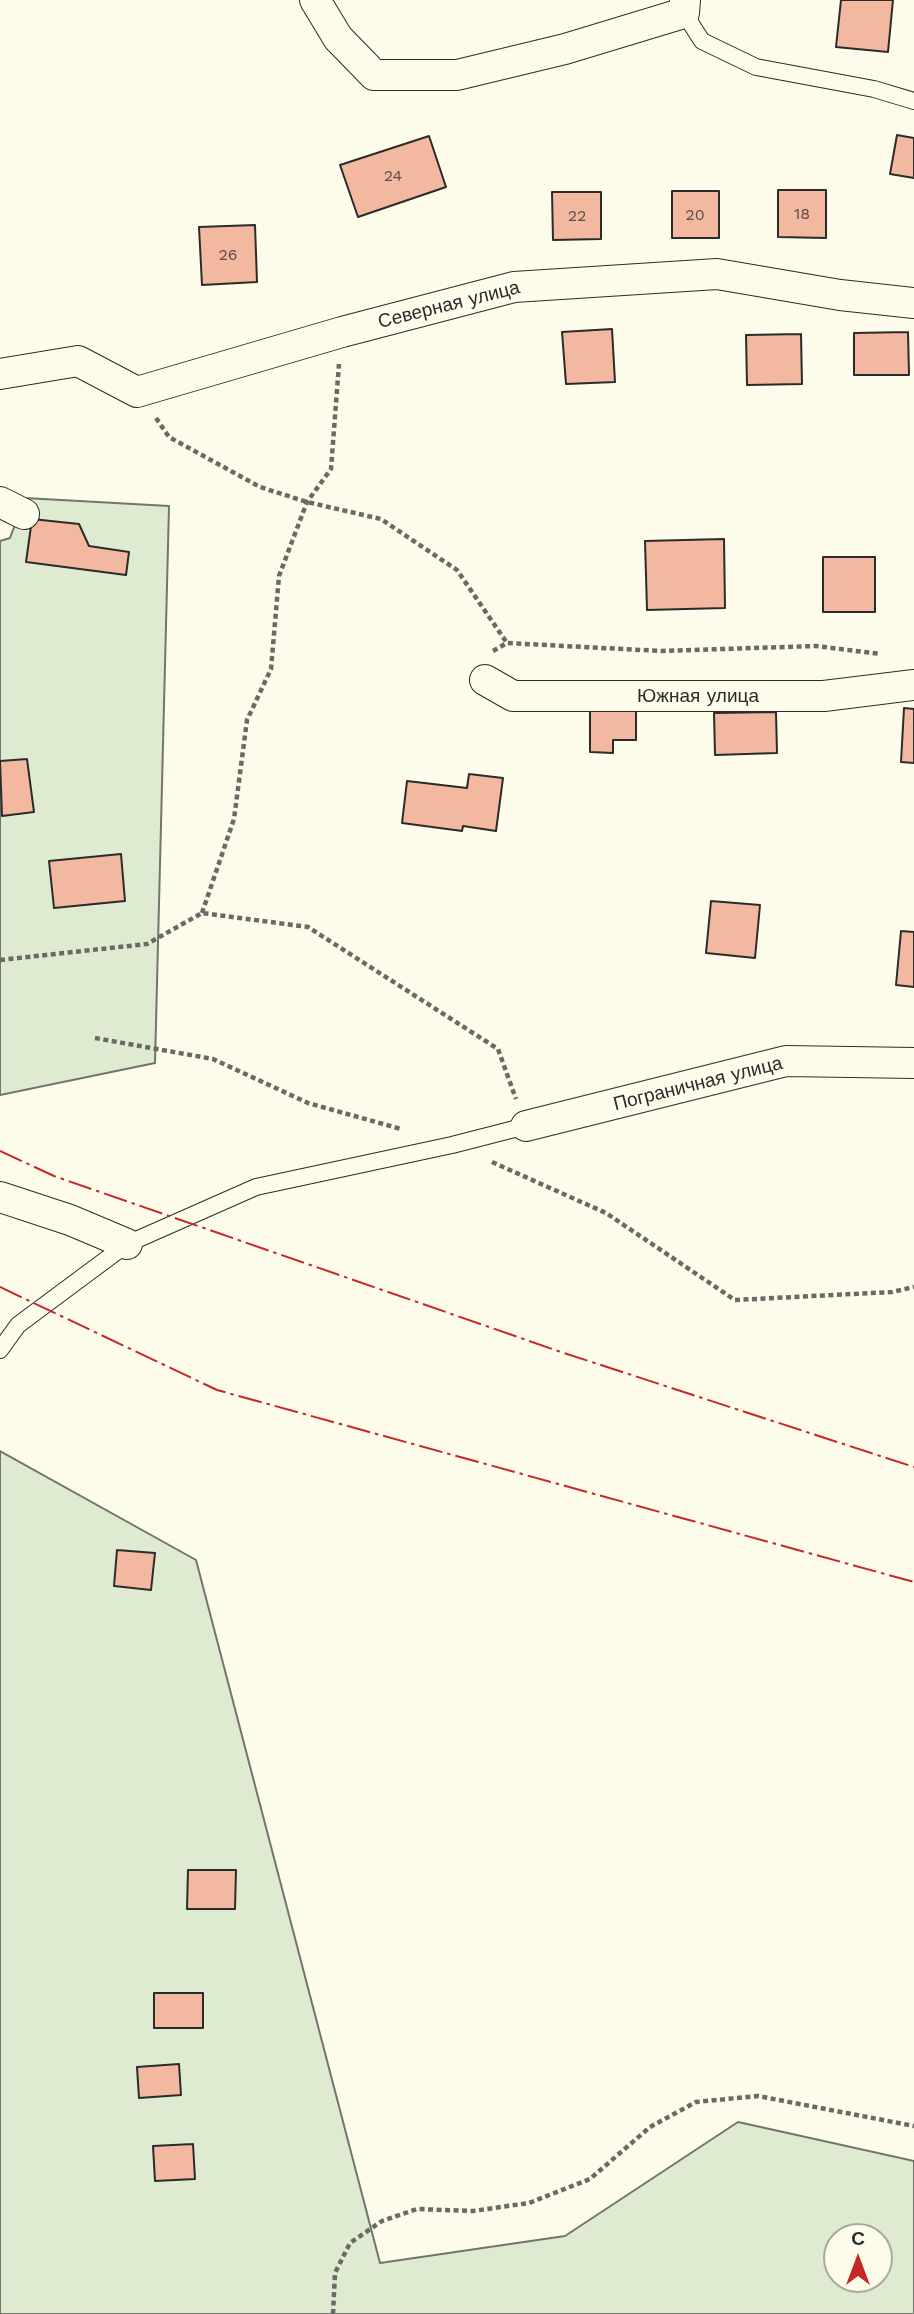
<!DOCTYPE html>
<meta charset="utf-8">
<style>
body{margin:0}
#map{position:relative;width:914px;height:2314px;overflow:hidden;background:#fdfbea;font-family:"Work Sans",sans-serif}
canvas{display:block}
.north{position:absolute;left:823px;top:2223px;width:70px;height:70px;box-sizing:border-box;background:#fdfbea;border:2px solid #a9a89e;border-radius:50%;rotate:0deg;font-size:19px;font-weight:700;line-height:28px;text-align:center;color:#2b2b2b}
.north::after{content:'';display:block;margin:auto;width:24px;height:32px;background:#c62828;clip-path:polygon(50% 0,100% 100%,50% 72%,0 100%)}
</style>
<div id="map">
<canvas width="914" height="2314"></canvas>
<div class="north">С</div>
</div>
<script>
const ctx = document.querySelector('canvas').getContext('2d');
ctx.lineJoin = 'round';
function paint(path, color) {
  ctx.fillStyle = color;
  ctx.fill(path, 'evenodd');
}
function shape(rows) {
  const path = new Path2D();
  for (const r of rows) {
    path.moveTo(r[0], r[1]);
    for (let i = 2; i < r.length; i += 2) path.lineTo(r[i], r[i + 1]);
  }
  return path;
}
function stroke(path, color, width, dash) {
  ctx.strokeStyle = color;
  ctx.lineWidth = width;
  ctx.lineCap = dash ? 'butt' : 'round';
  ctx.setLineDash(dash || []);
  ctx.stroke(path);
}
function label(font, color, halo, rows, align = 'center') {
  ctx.font = font + ' "Work Sans",sans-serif';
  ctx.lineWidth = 5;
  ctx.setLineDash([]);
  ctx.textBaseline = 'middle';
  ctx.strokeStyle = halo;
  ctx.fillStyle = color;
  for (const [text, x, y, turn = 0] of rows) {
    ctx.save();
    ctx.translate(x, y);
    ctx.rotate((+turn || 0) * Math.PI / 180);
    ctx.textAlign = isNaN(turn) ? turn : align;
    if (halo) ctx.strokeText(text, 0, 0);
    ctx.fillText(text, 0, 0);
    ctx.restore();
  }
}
const green = shape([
 [25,498,169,506,155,1063,0,1095,0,541,10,538,25,498],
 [0,1451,196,1560,380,2263,565,2236,738,2122,914,2161,914,2314,0,2314,0,1451],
 [837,2237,879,2237,879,2279,837,2279,837,2237]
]);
paint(green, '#deebd1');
stroke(green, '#74746e', 2);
const building = shape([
 [841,0,893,0,888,52,836,47,841,0],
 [897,135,914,138,914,178,890,174,897,135],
 [429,136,446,187,358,217,340,165,429,136],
 [778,190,826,190,826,238,778,237,778,190],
 [672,191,719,191,719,238,672,238,672,191],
 [552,192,601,192,601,239,553,240,552,192],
 [255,225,257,282,202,285,199,227,255,225],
 [612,329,615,382,566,384,562,332,612,329],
 [908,332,909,375,854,375,854,333,908,332],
 [801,334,802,384,747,385,746,335,801,334],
 [32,519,79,524,89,546,129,552,126,575,26,562,32,519],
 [724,539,725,608,647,610,645,541,724,539],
 [823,557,875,557,875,612,823,612,823,557],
 [590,708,636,709,636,740,613,740,613,753,590,752,590,708],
 [904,708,914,709,914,763,901,762,904,708],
 [776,712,777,753,715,755,714,713,776,712],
 [27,759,34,812,2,816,0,761,27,759],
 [469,774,503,778,496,831,463,826,462,831,402,823,407,781,467,788,469,774],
 [121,854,125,901,54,908,49,861,121,854],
 [711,901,760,905,755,958,706,953,711,901],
 [901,931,914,932,914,987,896,985,901,931],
 [117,1550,155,1553,151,1590,114,1586,117,1550],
 [188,1870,236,1870,235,1909,187,1909,188,1870],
 [154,1993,203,1993,203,2028,154,2028,154,1993],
 [179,2064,181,2095,139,2098,137,2067,179,2064],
 [193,2144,195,2179,155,2181,153,2146,193,2144]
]);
paint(building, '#f2b8a0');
stroke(building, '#2b2b2b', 2);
const service = shape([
 [684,13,702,41,756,67,874,89,914,101],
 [0,1350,18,1325,127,1244,256,1187,452,1145,526,1126]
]);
const minor = shape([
 [315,0,338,38,374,75,457,75,565,49,684,13,685,0],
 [0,374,78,361,137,392,342,332,514,287,717,274,840,295,914,303],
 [0,502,24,514],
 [485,680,513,696,824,696,914,685],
 [526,1126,786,1061,914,1063],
 [0,1197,70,1220,127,1244]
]);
stroke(service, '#2b2b2b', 18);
stroke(minor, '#2b2b2b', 32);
stroke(shape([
 [156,418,169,437,260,487,307,502,381,519,457,570,507,643],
 [493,651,507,643,661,651,816,646,881,654],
 [202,913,234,819,247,720,271,669,279,576,307,502,331,469,339,364],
 [0,960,147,944,202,913,308,927,498,1049,516,1099],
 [95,1038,213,1059,308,1103,401,1129],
 [492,1162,606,1213,735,1300,892,1292,914,1287],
 [333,2314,335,2273,350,2243,382,2221,417,2209,473,2211,529,2203,590,2179,650,2127,696,2102,758,2096,914,2126]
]), '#6a6964', 4.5, [5, 3.5]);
stroke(service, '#fdfbea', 16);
stroke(minor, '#fdfbea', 30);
stroke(shape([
 [0,1151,54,1176,561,1352,914,1467],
 [0,1287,217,1390,914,1582]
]), '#c62828', 2, [24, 5, 3.5, 5]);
label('16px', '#5d4e48', null, [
 ["24",393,176],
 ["18",802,214],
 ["20",695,215],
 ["22",577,216],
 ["26",228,255]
]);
label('19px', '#2b2b2b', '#fdfbea', [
 ["Северная улица",449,305,-14],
 ["Южная улица",698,696],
 ["Пограничная улица",698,1084,-14]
]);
</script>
